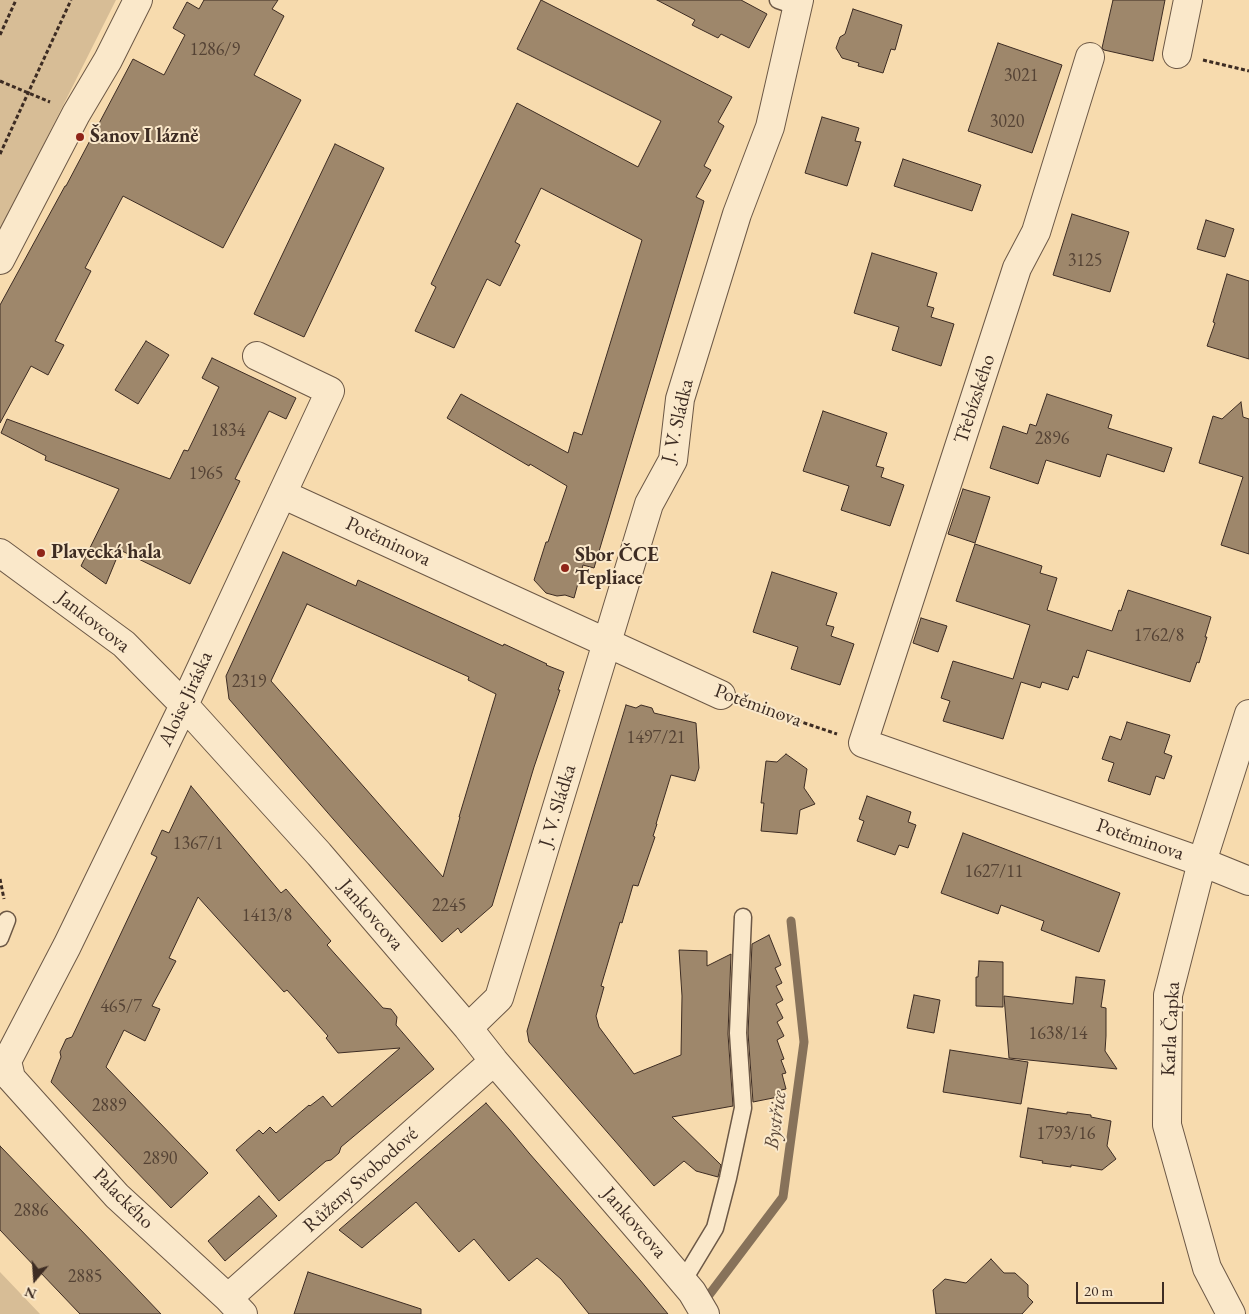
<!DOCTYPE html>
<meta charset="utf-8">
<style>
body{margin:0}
#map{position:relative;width:1249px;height:1314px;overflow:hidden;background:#f7dbae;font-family:"EB Garamond",serif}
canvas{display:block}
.north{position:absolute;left:10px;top:1254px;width:50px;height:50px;-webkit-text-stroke:4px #fae8ca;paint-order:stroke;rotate:198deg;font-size:14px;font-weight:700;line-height:20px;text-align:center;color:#3d2c23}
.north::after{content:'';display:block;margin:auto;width:18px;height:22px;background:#3d2c23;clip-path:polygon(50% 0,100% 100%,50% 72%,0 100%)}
.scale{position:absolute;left:1076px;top:1282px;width:88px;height:22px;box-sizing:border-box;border:2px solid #3d2c23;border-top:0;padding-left:6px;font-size:15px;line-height:18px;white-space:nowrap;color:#3d2c23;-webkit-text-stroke:4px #fae8ca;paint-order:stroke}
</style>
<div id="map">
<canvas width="1249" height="1314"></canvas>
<div class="north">N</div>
<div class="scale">20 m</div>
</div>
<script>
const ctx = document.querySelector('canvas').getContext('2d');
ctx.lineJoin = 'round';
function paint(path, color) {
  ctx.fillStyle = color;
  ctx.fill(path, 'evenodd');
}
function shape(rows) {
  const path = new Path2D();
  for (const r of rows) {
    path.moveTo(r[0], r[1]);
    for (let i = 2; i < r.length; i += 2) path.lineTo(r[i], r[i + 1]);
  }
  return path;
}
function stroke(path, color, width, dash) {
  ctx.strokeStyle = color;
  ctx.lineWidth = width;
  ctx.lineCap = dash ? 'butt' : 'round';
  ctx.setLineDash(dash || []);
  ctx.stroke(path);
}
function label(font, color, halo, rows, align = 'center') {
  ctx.font = font + ' "EB Garamond",serif';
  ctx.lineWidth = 4;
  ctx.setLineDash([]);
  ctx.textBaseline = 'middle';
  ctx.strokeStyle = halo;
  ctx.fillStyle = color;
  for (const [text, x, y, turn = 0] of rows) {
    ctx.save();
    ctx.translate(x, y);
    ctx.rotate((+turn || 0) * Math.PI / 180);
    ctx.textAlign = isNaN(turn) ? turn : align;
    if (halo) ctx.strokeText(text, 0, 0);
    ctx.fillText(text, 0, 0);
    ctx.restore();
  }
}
paint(shape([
 [0,0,116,0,0,231],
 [0,1272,40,1314,0,1314]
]), '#d7bd96');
stroke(shape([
 [706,1299,783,1197,804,1042,791,921]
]), '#87725a', 9);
const building = shape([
 [204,0,278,0,272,9,284,16,254,75,301,100,223,248,123,196,85,268,91,271,55,341,64,345,48,375,31,366,0,423,0,305,65,186,66,186,133,59,164,75,185,35,173,28,187,2,199,9,204,0],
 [541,0,732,97,718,122,724,126,704,166,711,170,696,197,704,201,594,568,583,565,574,598,565,595,557,596,546,593,534,580,546,542,548,542,567,486,530,464,529,466,447,418,461,394,568,453,574,432,582,435,642,240,541,188,515,242,520,245,500,286,487,279,454,348,415,331,436,287,431,284,517,103,638,167,661,121,517,49,541,0],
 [657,0,741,0,767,14,749,48,721,34,718,38,692,25,695,20,657,0],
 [1113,0,1165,0,1153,61,1104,50,1102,48,1113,0],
 [853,9,902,25,895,50,891,49,883,73,858,66,859,63,842,58,836,48,840,37,845,34,853,9],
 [998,43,1062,65,1032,153,968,131,998,43],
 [822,117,859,128,855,141,861,142,847,186,805,173,822,117],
 [335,144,384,168,304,337,254,314,335,144],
 [903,159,981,185,972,211,894,186,903,159],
 [1072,214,1129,232,1110,292,1053,275,1072,214],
 [1206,220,1234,229,1225,257,1197,249,1206,220],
 [872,253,937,273,927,306,934,308,931,317,954,324,941,366,892,350,899,327,854,313,872,253],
 [1227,274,1249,281,1249,359,1207,346,1215,323,1213,322,1227,274],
 [146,341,169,355,138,404,115,390,146,341],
 [212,358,296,398,286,419,269,411,235,479,240,481,190,584,120,550,106,584,81,566,119,489,45,460,46,456,1,433,7,419,170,479,184,450,188,451,219,387,202,378,212,358],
 [1047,394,1112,415,1108,428,1172,448,1164,472,1107,454,1100,477,1046,460,1038,484,990,468,1003,426,1027,434,1030,424,1036,426,1047,394],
 [1241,402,1243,417,1249,419,1249,554,1221,545,1243,477,1199,463,1213,416,1222,419,1241,402],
 [823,411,887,433,876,466,884,468,881,477,904,485,890,526,841,510,849,486,803,471,823,411],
 [963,489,990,497,975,543,948,534,963,489],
 [975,544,1042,566,1040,573,1057,578,1047,610,1112,631,1119,610,1121,611,1128,590,1211,617,1205,637,1207,637,1199,663,1197,662,1190,682,1087,650,1078,678,1073,676,1068,690,1042,682,1040,688,1021,682,1003,739,943,721,950,701,941,698,953,661,1013,679,1030,625,956,601,975,544],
 [283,552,356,586,358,580,503,646,504,644,547,664,546,665,564,672,558,690,560,690,534,767,492,906,461,933,458,928,442,942,334,820,229,699,226,676,283,552],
 [307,604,469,677,468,680,496,694,459,817,460,817,443,877,271,681,307,604],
 [772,572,837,593,826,625,834,627,831,636,854,644,840,685,791,669,798,647,753,632,772,572],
 [921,618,947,626,938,652,913,643,921,618],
 [626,705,636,708,641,705,652,708,654,713,696,723,699,768,695,781,671,775,656,824,657,824,653,836,655,837,638,886,633,885,622,923,620,922,601,986,604,987,596,1016,599,1027,634,1074,681,1055,682,996,679,950,707,951,707,966,731,954,728,1034,733,1106,672,1117,721,1165,718,1177,696,1171,684,1161,654,1186,529,1042,527,1031,626,705],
 [1127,722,1170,735,1164,753,1172,756,1164,779,1156,776,1150,795,1108,781,1114,763,1102,759,1110,736,1121,740,1127,722],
 [786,754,807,769,804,788,815,804,800,810,797,834,761,831,764,803,761,803,766,761,777,762,786,754],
 [191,786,281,893,286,889,331,941,327,945,383,1008,391,1009,397,1017,396,1025,434,1069,341,1147,339,1153,331,1160,326,1161,279,1201,236,1150,259,1130,263,1134,270,1127,276,1133,309,1105,310,1106,323,1096,332,1107,400,1048,338,1053,326,1038,328,1036,287,990,284,992,198,897,169,958,176,961,152,1006,160,1009,145,1041,124,1030,106,1067,208,1173,171,1208,51,1082,61,1057,60,1052,66,1039,72,1037,157,857,151,854,162,830,169,833,191,786],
 [867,796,911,812,908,822,916,825,908,848,899,845,895,855,857,841,864,821,859,819,867,796],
 [963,833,1120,893,1099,952,1041,930,1044,921,1001,905,998,914,941,893,963,833],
 [769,935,781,965,775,968,782,983,776,986,783,1000,776,1004,783,1018,777,1022,784,1036,777,1040,784,1059,781,1060,786,1073,782,1074,786,1089,781,1090,783,1096,753,1102,748,1033,752,944,769,935],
 [979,961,1003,962,1003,1007,976,1006,976,977,978,977,979,961],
 [1076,977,1105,980,1101,1007,1106,1008,1106,1036,1105,1051,1117,1069,1009,1058,1004,996,1073,1004,1076,977],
 [914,995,940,1000,934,1033,907,1028,914,995],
 [950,1050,1028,1062,1021,1104,943,1092,950,1050],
 [486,1103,509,1129,529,1153,640,1280,668,1314,589,1314,561,1279,537,1258,509,1281,474,1239,459,1252,416,1202,362,1248,339,1230,486,1103],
 [1028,1108,1067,1114,1067,1112,1091,1115,1091,1117,1111,1121,1107,1146,1116,1159,1102,1170,1071,1165,1071,1167,1042,1163,1043,1161,1020,1157,1028,1108],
 [0,1146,79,1228,161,1314,80,1314,0,1230,0,1146],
 [259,1196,277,1216,225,1261,208,1241,259,1196],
 [991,1259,1004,1273,1015,1273,1028,1285,1028,1297,1033,1302,1022,1314,936,1314,933,1290,945,1279,966,1283,991,1259],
 [308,1272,421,1309,421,1314,294,1314,308,1272]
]);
paint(building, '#9e876b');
stroke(building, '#3d2c23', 1);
const service = shape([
 [778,0,798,7],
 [0,938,7,920],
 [683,1281,715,1228,728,1178,743,1108,738,1033,743,917]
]);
const minor = shape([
 [1177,54,1188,0],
 [1090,57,1036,232,1017,268,863,743,1202,862,1249,881],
 [0,260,76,114,108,60,138,0],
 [282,494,721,695],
 [0,553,124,644,184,705,319,854,468,1028,494,1061,659,1253,692,1292,705,1314],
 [468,1028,499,998,649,504,673,460,680,399,737,214,770,127,799,0],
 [228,1298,494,1061],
 [243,1314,228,1298,117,1196,11,1078,7,1061,67,946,184,705,330,391,257,356],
 [1231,1314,1207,1268,1167,1125,1168,995,1202,862,1249,714]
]);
stroke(service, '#6c5846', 19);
stroke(minor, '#6c5846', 30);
stroke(shape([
 [0,35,16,0],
 [1203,60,1249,71],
 [0,81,50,102],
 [0,154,71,0],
 [748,704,837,734],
 [0,879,4,899]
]), '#3d2c23', 3, [4, 2.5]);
stroke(service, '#fae8ca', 16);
stroke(minor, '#fae8ca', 28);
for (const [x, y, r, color] of [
 [80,137,5,"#8f2418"],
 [41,553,5,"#8f2418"],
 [565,568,5,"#8f2418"]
]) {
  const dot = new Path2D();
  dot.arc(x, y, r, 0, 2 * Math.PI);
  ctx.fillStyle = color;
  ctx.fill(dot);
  stroke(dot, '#fae8ca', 2);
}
label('18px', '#554335', null, [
 ["1286/9",215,50],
 ["3021",1021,76],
 ["3020",1007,122],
 ["3125",1085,261],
 ["1834",228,431],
 ["2896",1052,439],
 ["1965",206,474],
 ["1762/8",1159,636],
 ["2319",249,682],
 ["1497/21",656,738],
 ["1367/1",198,844],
 ["1627/11",994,872],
 ["2245",449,906],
 ["1413/8",267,916],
 ["465/7",121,1007],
 ["1638/14",1058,1034],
 ["2889",109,1106],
 ["1793/16",1066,1134],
 ["2890",160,1159],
 ["2886",31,1211],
 ["2885",85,1277]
]);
label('bold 20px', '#3d2c23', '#fae8ca', [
 ["Šanov I lázně",90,137],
 ["Plavecká hala",51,553],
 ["Sbor ČCE",575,556],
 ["Tepliace",575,579]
], 'left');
label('20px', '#3d2c23', '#fae8ca', [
 ["Třebízského",975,399,-72],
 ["J. V. Sládka",678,421,-77],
 ["Potěminova",388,542,25],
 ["Jankovcova",93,622,38],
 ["Aloise Jiráska",186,699,-65],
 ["Potěminova",758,706,20],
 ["J. V. Sládka",558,806,-73],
 ["Potěminova",1140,840,19],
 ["Jankovcova",371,915,49],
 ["Karla Čapka",1171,1029,-87],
 ["Růženy Svobodové",361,1180,-42],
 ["Palackého",123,1199,45],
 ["Jankovcova",634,1223,49]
]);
label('italic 21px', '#5c493a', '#fae8ca', [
 ["Bystřice",776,1120,-82]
]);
</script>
